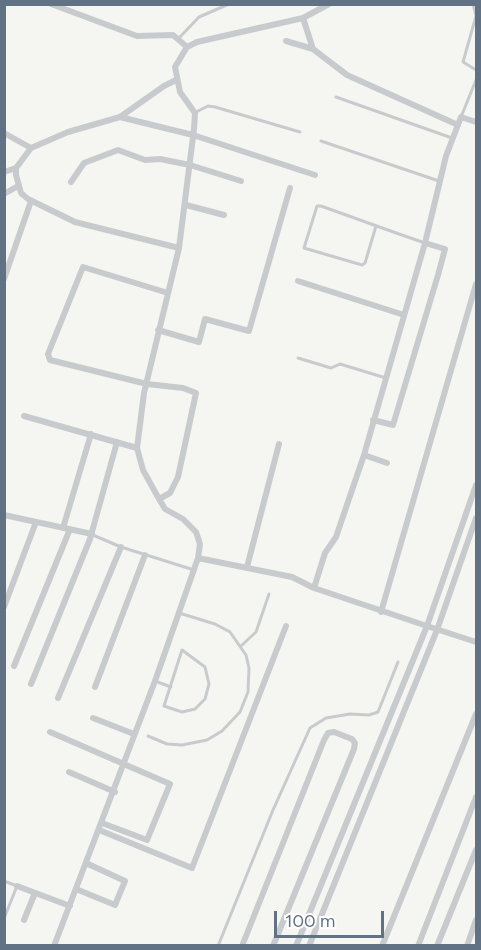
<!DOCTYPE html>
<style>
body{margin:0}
#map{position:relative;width:481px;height:950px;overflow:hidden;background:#f5f6f2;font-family:Figtree,sans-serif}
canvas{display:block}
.frame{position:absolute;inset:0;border:6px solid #627285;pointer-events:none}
.scale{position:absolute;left:274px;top:911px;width:110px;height:27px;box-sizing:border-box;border:3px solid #627285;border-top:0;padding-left:8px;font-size:18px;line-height:21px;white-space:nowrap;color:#627285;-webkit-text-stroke:4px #fff;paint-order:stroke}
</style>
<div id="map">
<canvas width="481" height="950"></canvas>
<div class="frame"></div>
<div class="scale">100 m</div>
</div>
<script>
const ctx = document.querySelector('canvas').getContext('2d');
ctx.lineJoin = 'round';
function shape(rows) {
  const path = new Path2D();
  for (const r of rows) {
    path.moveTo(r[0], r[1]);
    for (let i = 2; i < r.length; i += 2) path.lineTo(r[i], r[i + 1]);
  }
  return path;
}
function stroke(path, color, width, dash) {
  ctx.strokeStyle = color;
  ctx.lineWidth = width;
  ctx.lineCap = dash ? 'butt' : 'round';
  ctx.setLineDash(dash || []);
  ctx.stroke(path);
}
stroke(shape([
 [473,4,476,16,463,62,476,70],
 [179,38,199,17,229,4],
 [336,97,452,138],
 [196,112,208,106,215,107,300,132],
 [461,117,476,80],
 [321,141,439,181],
 [376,226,365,263,362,265,304,248,317,206,321,206,399,234,425,243],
 [298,358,331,368,340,364,386,378],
 [93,535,121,547,194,570],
 [241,646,256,632,269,594],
 [182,650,205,667,209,684,205,699,195,709,182,712,164,706,182,650],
 [155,681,171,687],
 [148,736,167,744,182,745,207,740,222,731,240,712,248,692,249,668,246,655,230,632,215,624,179,613],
 [4,881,17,886,5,916],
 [218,946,273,810,310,728,326,718,350,714,369,715,378,712,398,662]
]), '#c8cbce', 3);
stroke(shape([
 [51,4,137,36,173,35,187,47],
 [303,18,313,49,347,75,458,125],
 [286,41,313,49],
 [176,80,164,86,120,117,68,132,31,148,16,168,16,175,21,193,28,199,75,222,179,248],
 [120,117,193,135,315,175],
 [4,133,31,148],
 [4,172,16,168],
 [71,182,84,163,118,150,145,160,160,159,190,165,241,181],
 [4,194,18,186],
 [186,205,224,215],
 [4,279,31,201],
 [298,281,404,315],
 [158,330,199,342,205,319,249,331,290,188],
 [24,416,137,448],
 [373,420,393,425,438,275,445,249,425,243],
 [364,455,425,243,446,156,461,117,476,122],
 [387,463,364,455,336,537,325,553,314,588,427,626,476,485],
 [159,499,170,493,178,477,196,393,183,388,147,384,50,360,48,354,83,267,168,293],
 [4,515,92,534],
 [63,528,91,434],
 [198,558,292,577,314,588],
 [247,567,279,444],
 [4,607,36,522],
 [381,612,476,284],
 [14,666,70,529],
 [31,684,90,539,117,442],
 [95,687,145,555],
 [58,698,121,547],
 [93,718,134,734],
 [50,732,170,784,147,840,102,823],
 [69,772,115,792],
 [99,830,192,868,286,626],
 [17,886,70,906],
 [76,889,115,905,125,881,86,863],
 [24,920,35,893],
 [54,946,155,681,198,558,200,544,196,532,183,519,165,509,159,499,143,470,137,448,144,393,179,248,194,129,195,113,180,92,175,67,187,47,197,42,303,18,329,4],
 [242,946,324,740,328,733,334,732,352,739,355,743,354,749,273,946],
 [296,946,427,626,476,642],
 [309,946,437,630,476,518],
 [382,946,476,714],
 [418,946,476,797],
 [437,946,476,850],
 [467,946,476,920]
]), '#c8cbce', 6);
</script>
